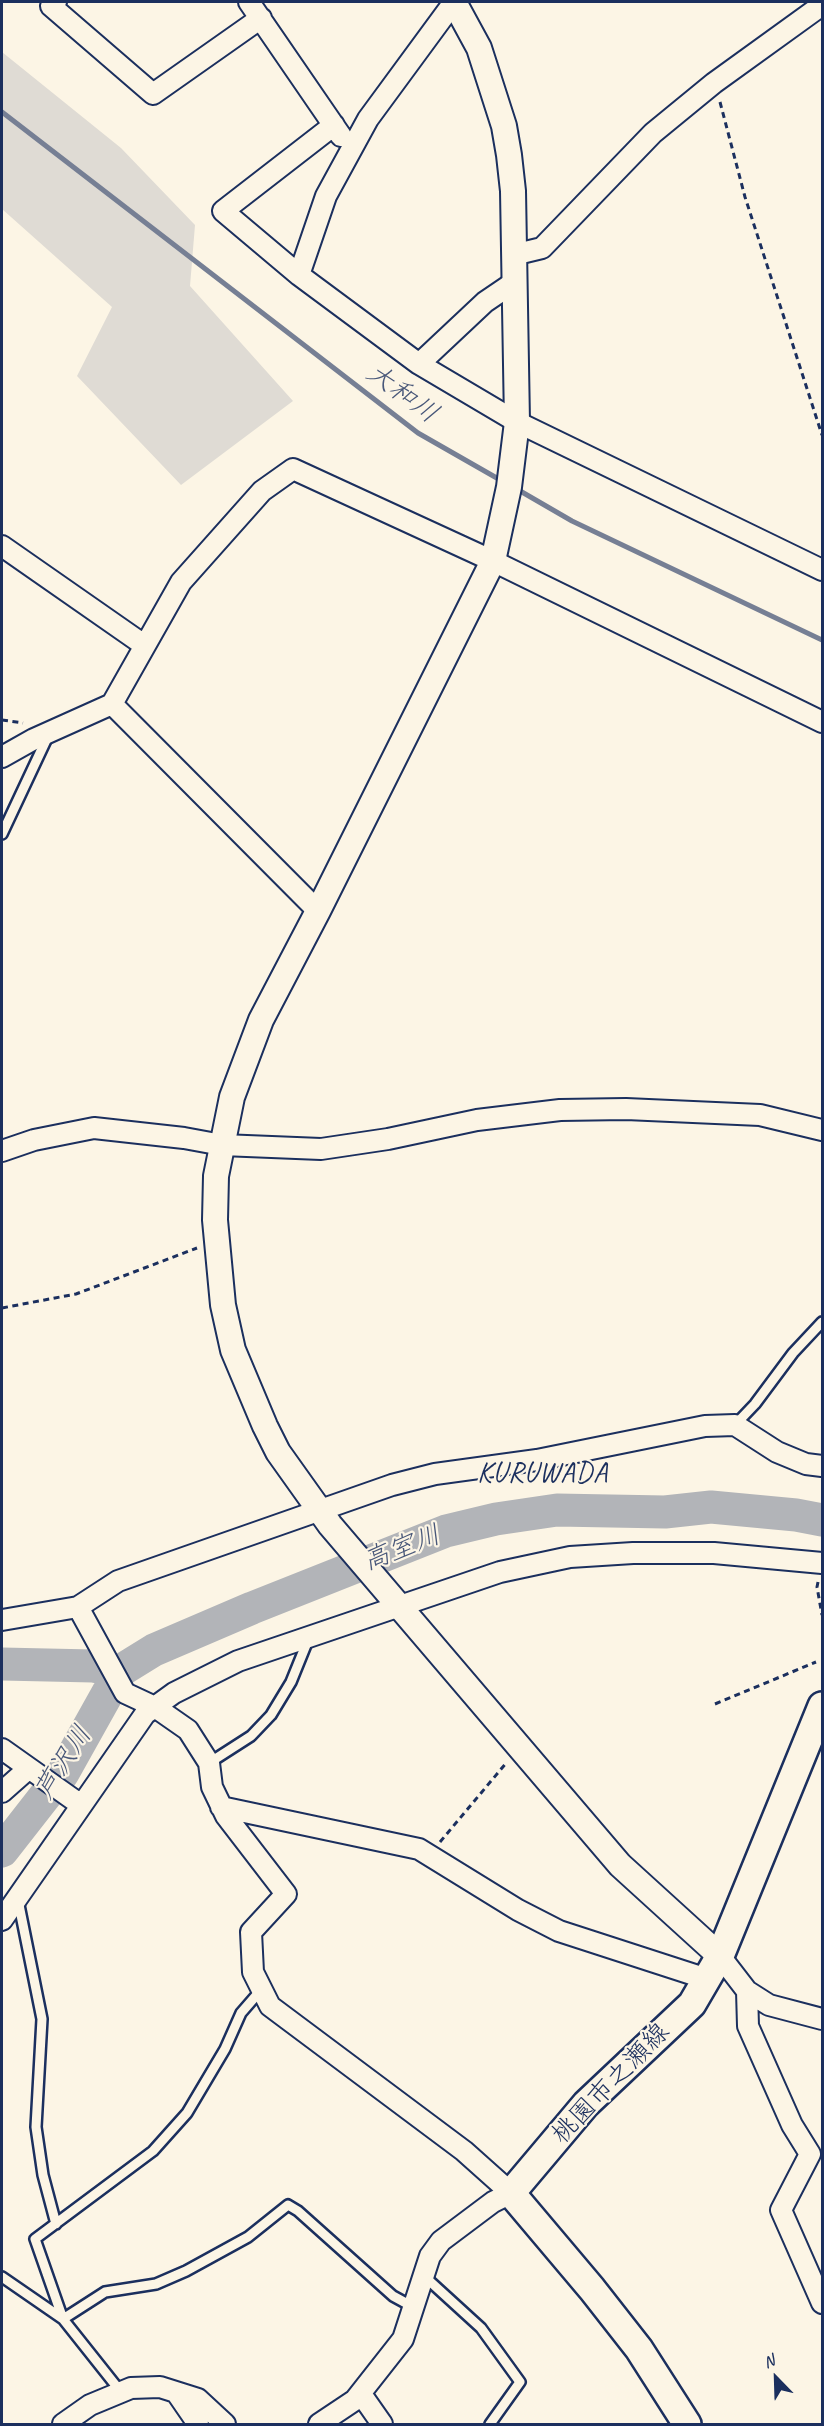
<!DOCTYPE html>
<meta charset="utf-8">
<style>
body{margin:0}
#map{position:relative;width:824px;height:2426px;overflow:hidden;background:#fcf5e5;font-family:Caveat,sans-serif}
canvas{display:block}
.frame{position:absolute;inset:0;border:3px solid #1b2f5e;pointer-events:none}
.north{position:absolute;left:746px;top:2348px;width:60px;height:60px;-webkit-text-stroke:4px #fcf5e5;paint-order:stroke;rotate:337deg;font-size:16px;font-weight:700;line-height:24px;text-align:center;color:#1b2f5e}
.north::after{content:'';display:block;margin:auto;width:21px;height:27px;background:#1b2f5e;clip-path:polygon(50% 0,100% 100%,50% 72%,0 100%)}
</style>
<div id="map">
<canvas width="824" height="2426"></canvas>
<div class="frame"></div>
<div class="north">N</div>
</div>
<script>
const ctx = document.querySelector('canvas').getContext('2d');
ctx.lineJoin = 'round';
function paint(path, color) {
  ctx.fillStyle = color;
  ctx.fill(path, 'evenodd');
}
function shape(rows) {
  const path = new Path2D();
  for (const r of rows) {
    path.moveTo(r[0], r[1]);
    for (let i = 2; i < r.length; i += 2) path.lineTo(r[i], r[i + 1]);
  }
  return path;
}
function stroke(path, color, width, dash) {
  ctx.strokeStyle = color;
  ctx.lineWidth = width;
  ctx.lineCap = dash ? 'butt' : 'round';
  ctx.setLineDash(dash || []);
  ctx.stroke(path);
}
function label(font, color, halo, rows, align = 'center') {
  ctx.font = font + ' Caveat,"Klee One",sans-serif';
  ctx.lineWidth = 4.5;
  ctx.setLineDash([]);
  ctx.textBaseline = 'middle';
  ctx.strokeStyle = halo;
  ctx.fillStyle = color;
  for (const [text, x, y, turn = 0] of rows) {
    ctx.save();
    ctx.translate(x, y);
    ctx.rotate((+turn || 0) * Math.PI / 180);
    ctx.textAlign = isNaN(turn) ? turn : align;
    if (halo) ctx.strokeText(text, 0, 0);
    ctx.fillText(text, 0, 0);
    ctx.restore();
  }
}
paint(shape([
 [2,52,121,148,195,225,190,286,293,401,181,485,77,376,112,307,2,209]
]), '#dfdbd4');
stroke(shape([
 [2,112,418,433,502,481],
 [515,488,572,521,822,640]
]), '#767f94', 5);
stroke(shape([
 [2,1664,93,1666,120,1671,154,1650,252,1608,446,1531,496,1519,557,1510,665,1512,711,1507,796,1515,822,1520],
 [2,1851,63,1773,120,1671]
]), '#b2b4b8', 33);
const service = shape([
 [2,834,48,736],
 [735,1425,755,1404,793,1353,822,1322],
 [209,1763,251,1736,271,1715,291,1682,308,1640],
 [18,1900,42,2019,36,2127,43,2175,56,2224],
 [261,1990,241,2013,225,2049,187,2113,153,2151,35,2239,63,2319,105,2292,156,2284,186,2271,248,2237,288,2205,298,2211,393,2296,415,2308],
 [424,2276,481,2328,520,2382,490,2424],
 [2,2277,63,2319,121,2392]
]);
const minor = shape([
 [56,2,51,6,153,94,261,18],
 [249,2,341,136],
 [334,125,223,211,299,275,419,364,517,422,822,570],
 [513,255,542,248,653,133,714,83,822,5],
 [299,275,326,196,368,119,454,2],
 [419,364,485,302,513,283],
 [2,546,144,645],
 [112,704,318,911],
 [2,757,34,739,112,704,181,582,262,491,293,469,493,561,822,722],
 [2,1151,34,1140,94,1128,184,1138,222,1145,321,1149,388,1139,477,1120,560,1110,626,1109,760,1115,822,1130],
 [78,1607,125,1693,155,1707,188,1730,209,1763,212,1787,226,1816,286,1894,251,1932,253,1972,270,2006,464,2151,511,2193,493,2202,441,2241,430,2256,403,2339,355,2400,319,2424],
 [2,1620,78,1607,118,1581,392,1485,435,1474,537,1460,705,1426,735,1425,777,1452,806,1464,822,1466],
 [2,1749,81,1805],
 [2,1792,28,1769],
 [221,1807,419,1849,518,1910,559,1931,707,1979],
 [2,1920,145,1714,174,1693,238,1661,500,1572,570,1557,633,1553,714,1553,822,1563],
 [720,1956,747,1991,769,2005,822,2019],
 [747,1991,748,2026,792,2125,810,2154,781,2210,822,2303],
 [176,2392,198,2424],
 [361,2394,382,2424],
 [63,2424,90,2405,131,2388,160,2387,198,2399,225,2424]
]);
const tertiary = shape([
 [454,2,479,48,504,126,509,155,513,191,517,422,509,487,493,561,318,911,261,1020,232,1097,216,1176,215,1220,223,1305,233,1350,265,1426,278,1452,330,1525,620,1865,720,1956]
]);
const secondary = shape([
 [687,2424,639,2349,592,2289,511,2193,586,2104,692,2004,720,1956,822,1706]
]);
stroke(service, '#1b2f5e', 14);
stroke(minor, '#1b2f5e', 24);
stroke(tertiary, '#1b2f5e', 28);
stroke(secondary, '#1b2f5e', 32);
stroke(shape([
 [720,102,745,197,822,435],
 [2,720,23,723],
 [2,1308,76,1294,197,1248],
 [818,1582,817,1587,822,1615],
 [715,1704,816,1662],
 [440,1842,507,1762]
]), '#1b2f5e', 3, [6, 4.5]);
stroke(service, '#fcf5e5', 9);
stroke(minor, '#fcf5e5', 20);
stroke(tertiary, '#fcf5e5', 24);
stroke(secondary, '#fcf5e5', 27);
label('26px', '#1b2f5e', '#fcf5e5', [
 ["桃園市之瀬線",611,2084,-46]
]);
label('italic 27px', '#485779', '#fcf5e5', [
 ["大和川",402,394,36],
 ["高室川",402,1549,-21],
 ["芦沢川",64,1763,-57]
]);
ctx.letterSpacing = '1.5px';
label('28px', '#1b2f5e', '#fcf5e5', [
 ["KURUWADA",543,1474]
]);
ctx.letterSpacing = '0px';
</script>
